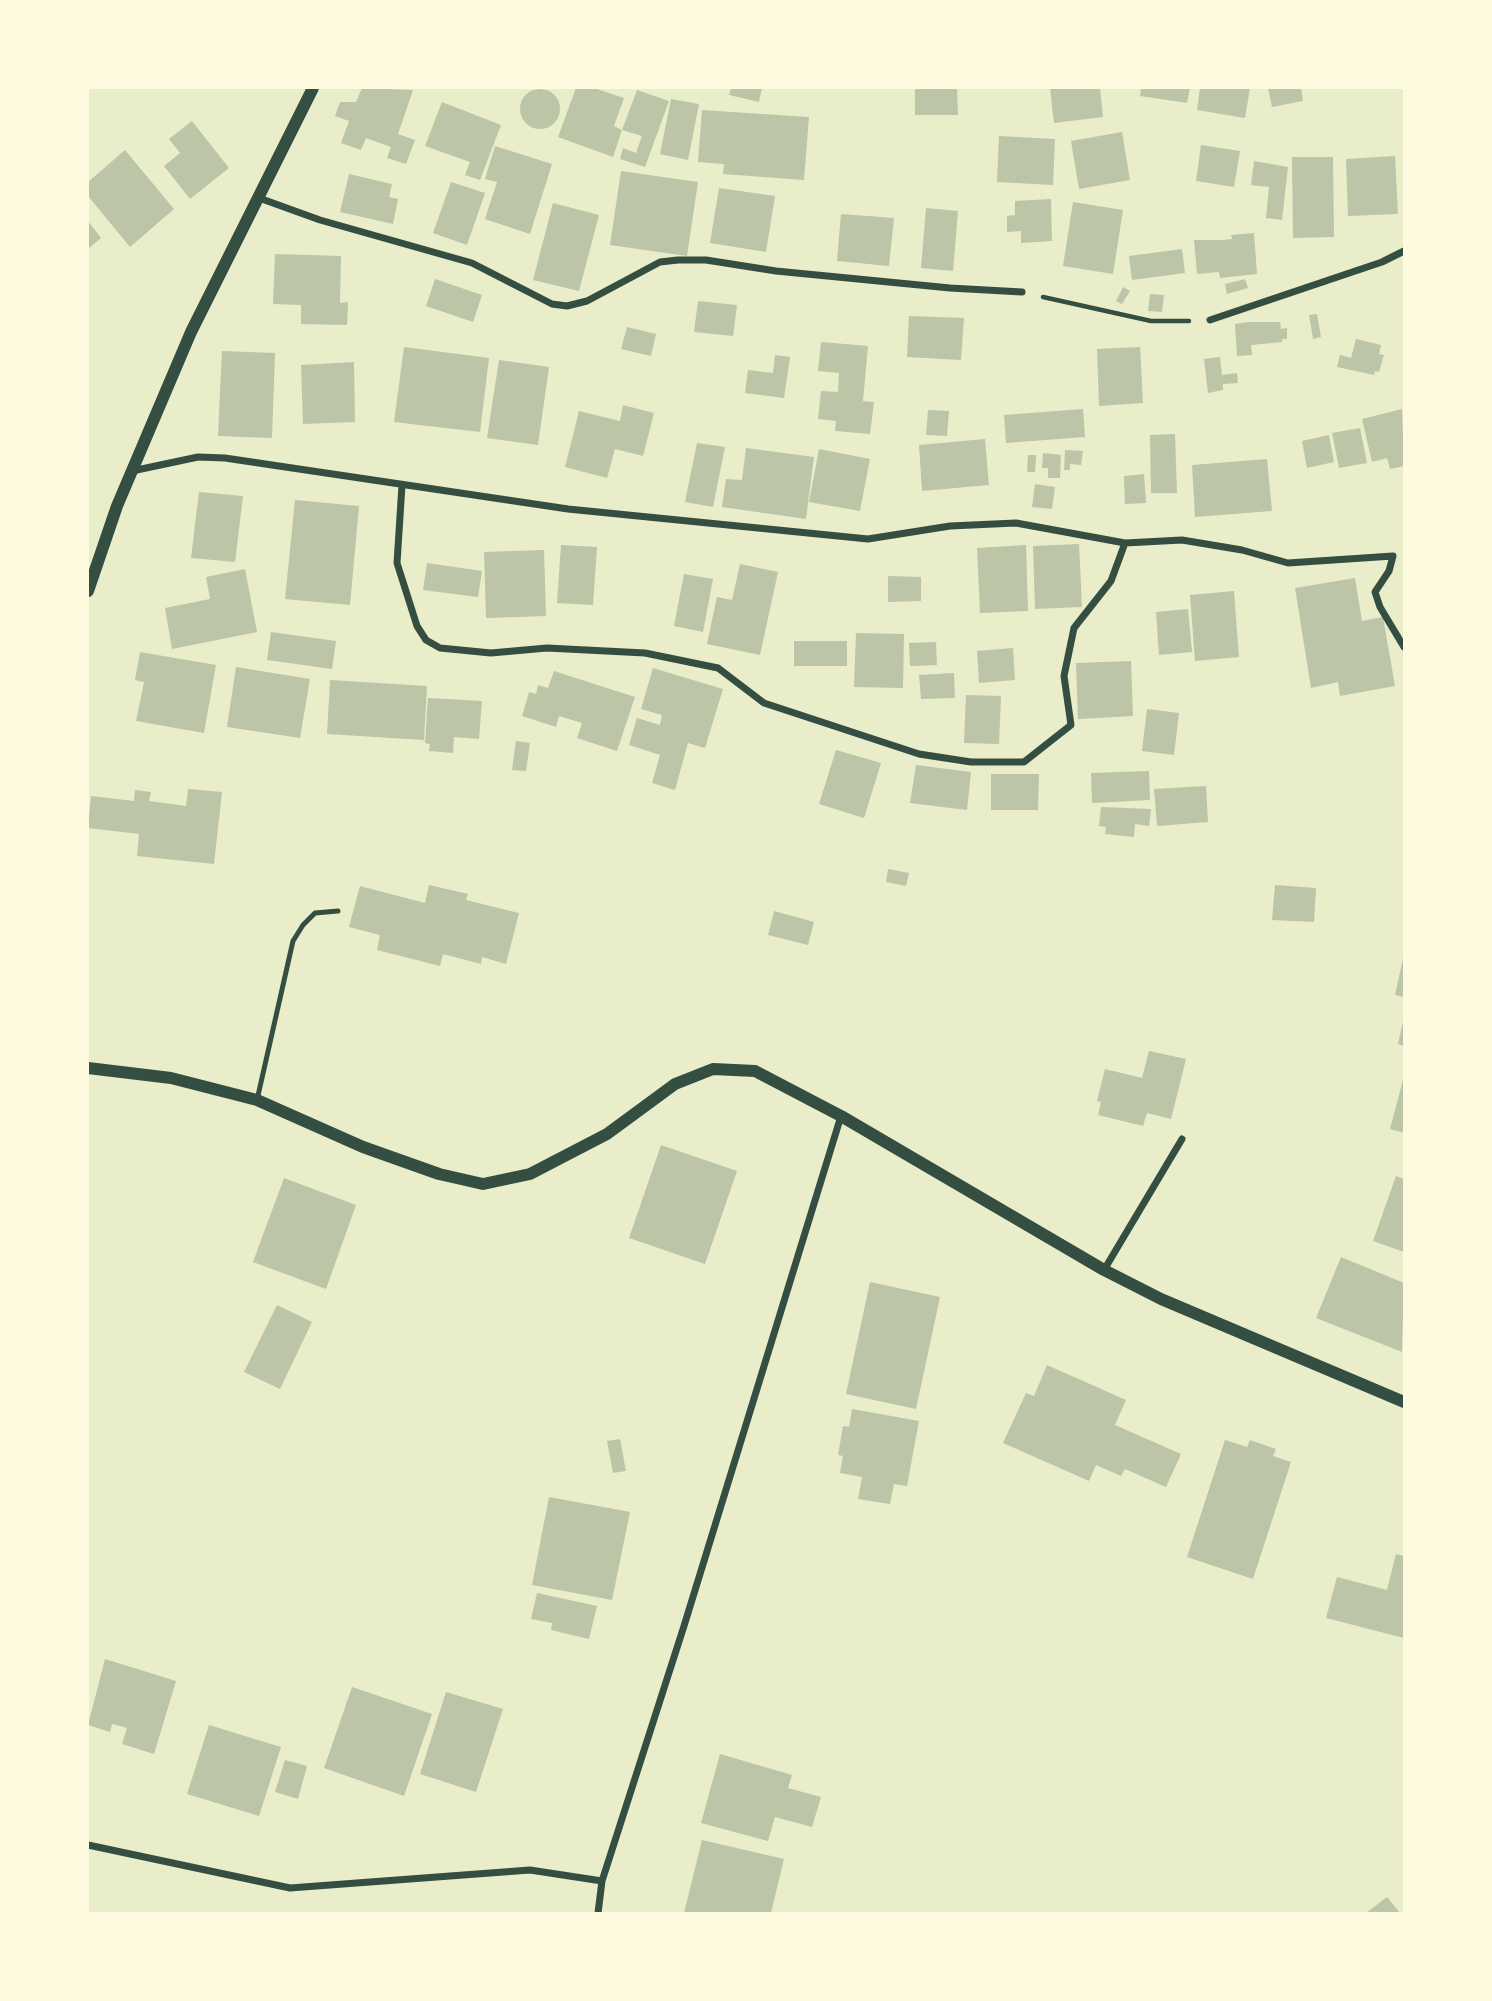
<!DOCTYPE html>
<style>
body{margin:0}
#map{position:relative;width:1492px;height:2001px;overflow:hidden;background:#e9edc9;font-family:Helvetica,sans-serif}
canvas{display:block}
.frame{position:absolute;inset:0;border:89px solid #fefae0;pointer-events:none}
</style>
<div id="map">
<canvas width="1492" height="2001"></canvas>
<div class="frame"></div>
</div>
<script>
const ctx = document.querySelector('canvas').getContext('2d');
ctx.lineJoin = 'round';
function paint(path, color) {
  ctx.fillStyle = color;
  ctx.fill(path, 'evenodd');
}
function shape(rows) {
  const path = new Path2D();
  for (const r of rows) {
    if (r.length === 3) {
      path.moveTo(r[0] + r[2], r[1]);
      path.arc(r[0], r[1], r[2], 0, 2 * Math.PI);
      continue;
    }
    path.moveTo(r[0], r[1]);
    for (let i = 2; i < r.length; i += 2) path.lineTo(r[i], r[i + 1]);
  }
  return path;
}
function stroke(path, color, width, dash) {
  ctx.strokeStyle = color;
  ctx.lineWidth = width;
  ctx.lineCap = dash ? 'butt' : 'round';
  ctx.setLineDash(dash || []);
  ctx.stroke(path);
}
paint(shape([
 [362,88,413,90,398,134,415,140,406,164,387,158,391,147,366,138,361,150,341,143,349,121,335,116,340,102,356,102],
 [576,88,594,88,624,98,614,126,622,130,613,157,558,137],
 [731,88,762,88,759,102,729,95],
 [915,88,957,88,958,115,915,115],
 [1050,88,1100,88,1103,117,1054,123],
 [1141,88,1190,88,1187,103,1140,96],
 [1200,88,1250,88,1245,118,1197,110],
 [1268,88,1301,88,1303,101,1272,107],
 [540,109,20],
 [637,90,669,101,645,167,620,159,623,148,636,153,642,136,622,130],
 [671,99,699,104,688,160,660,154],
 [442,102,501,125,480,180,465,175,470,162,425,146],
 [702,110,809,117,804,180,723,174,724,164,698,162],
 [192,121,229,168,190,199,164,166,180,153,169,139],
 [1122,132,1130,180,1079,189,1071,141],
 [999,136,1055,139,1053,185,997,182],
 [1201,145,1240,151,1234,187,1196,181],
 [495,146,552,164,530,234,485,219,497,182,485,179],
 [125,150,174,209,130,247,88,196,88,182],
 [1395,156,1398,214,1348,216,1346,159],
 [1292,157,1333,157,1334,237,1293,238],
 [1254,161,1288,167,1282,220,1266,218,1269,187,1251,185],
 [621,171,698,182,687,256,610,245],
 [349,174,392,184,389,197,398,199,393,224,340,212],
 [451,182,485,193,467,245,433,233],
 [719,188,775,196,766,252,710,243],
 [1051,199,1052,241,1021,243,1021,231,1007,232,1007,216,1015,215,1015,201],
 [1073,202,1123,210,1113,274,1063,266],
 [553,203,599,215,579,291,533,280],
 [926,208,958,211,953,271,921,268],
 [841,214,894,218,889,266,837,261],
 [88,221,101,238,88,249],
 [1254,233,1257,274,1220,278,1219,272,1197,274,1194,240,1223,240,1232,239,1231,235],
 [1182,249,1185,273,1132,280,1129,256],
 [275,254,341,256,340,303,348,302,347,325,301,324,301,305,273,304],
 [435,279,482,295,473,322,426,306],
 [1245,279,1248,288,1227,294,1225,284],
 [1123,287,1130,291,1122,304,1116,301],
 [1150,294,1164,295,1162,312,1148,311],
 [698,301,737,305,733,336,694,332],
 [1317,314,1321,337,1313,339,1309,315],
 [909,316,964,318,961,360,907,357],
 [1249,322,1280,322,1281,329,1287,328,1287,339,1282,339,1282,342,1251,345,1252,355,1237,356,1235,324],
 [627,327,656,334,651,356,621,349],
 [1356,339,1381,345,1379,354,1384,355,1379,372,1375,371,1374,375,1337,367,1340,355,1351,358],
 [821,342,868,346,863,401,874,402,870,434,835,431,836,421,818,419,821,391,838,392,839,373,818,371],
 [404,347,489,358,480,432,394,422],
 [1140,347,1143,403,1099,406,1097,349],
 [222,351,275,353,272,438,218,436],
 [775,355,790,357,784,398,745,393,748,370,773,373],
 [1220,357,1222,375,1237,373,1238,383,1223,384,1223,390,1208,393,1204,359],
 [499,360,549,367,538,445,487,438],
 [354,362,355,422,303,424,301,365],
 [623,405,654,413,643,456,615,449,607,478,565,467,579,411,620,421],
 [1083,409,1085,437,1006,443,1004,415],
 [1402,409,1404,466,1390,469,1387,458,1372,462,1362,419],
 [928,410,949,411,947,436,926,435],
 [1360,428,1367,463,1339,468,1332,433],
 [1175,434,1177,493,1151,493,1150,435],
 [1329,435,1334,462,1307,468,1302,441],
 [985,439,989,485,922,491,919,445],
 [697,443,725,447,713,507,685,502],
 [746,448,814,457,806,519,722,507,726,479,742,480],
 [819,449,870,459,860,511,809,502],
 [1065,450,1083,451,1081,465,1070,464,1070,470,1064,470],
 [1043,453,1061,455,1060,478,1048,478,1048,468,1042,468],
 [1028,455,1036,455,1035,472,1027,472],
 [1267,459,1272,511,1195,517,1192,465],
 [1144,474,1146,503,1125,504,1124,476],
 [1035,484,1055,487,1052,509,1032,507],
 [199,492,243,496,235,562,191,558],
 [295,500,359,506,350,605,285,599],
 [1079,544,1082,607,1035,609,1033,546],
 [561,545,597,547,593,605,557,603],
 [1026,545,1028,611,980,613,977,548],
 [544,550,546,616,486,618,484,552],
 [427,563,482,571,478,597,423,590],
 [740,564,778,572,760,655,707,644,717,597,732,600],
 [245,569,257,632,172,649,165,608,210,599,206,577],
 [684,574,713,579,703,632,674,626],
 [888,576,921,577,921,601,888,602],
 [1355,578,1362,621,1383,617,1395,686,1340,696,1338,682,1311,688,1295,588],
 [1234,591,1239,657,1195,661,1190,595],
 [1188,609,1192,652,1159,655,1156,612],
 [271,632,336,641,332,669,267,660],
 [856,633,904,634,903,688,854,687],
 [794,641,847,641,847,666,794,666],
 [936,642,937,665,910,666,909,643],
 [1013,648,1015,680,979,683,977,651],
 [140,652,216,665,204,733,136,721,144,682,135,680],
 [1131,661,1133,716,1078,719,1076,663],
 [236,667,310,679,300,738,227,727],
 [653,668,723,689,705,748,688,743,675,790,652,783,660,755,629,745,637,718,660,725,662,715,641,709],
 [554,671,635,697,617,751,577,738,582,723,559,716,556,727,522,716,529,692,536,694,538,685,548,688],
 [954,673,955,698,921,699,919,675],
 [330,680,427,686,424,740,327,734],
 [966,695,1001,696,999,744,964,743],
 [428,698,482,701,479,739,454,737,453,753,429,751,430,744,425,743],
 [1147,709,1179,713,1174,755,1142,751],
 [516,741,530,743,526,771,512,770],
 [836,750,881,763,864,818,819,804],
 [916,765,971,772,967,810,910,803],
 [1149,771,1150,800,1092,803,1091,773],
 [991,774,1039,774,1038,810,991,810],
 [1206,786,1208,822,1157,826,1154,789],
 [188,789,222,792,214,864,137,856,139,834,88,828,91,796,134,801,135,790,151,792,149,801,186,806],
 [1101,807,1151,809,1149,826,1135,824,1134,837,1105,834,1106,827,1099,826],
 [888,869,909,873,906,886,886,882],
 [429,885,468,894,466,900,519,913,506,964,482,957,481,964,443,954,440,966,377,950,380,935,349,927,360,886,425,903],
 [1275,885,1316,888,1314,922,1272,920],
 [774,911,814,922,808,945,768,935],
 [1404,954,1404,997,1395,995],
 [1404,1017,1404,1046,1398,1044],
 [1149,1051,1186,1059,1171,1119,1147,1113,1143,1126,1098,1115,1101,1102,1097,1101,1105,1069,1142,1078],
 [1404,1076,1404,1133,1390,1129],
 [661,1145,737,1171,705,1264,629,1238],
 [1396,1176,1404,1179,1404,1252,1373,1241],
 [284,1178,356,1205,326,1289,253,1262],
 [1341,1257,1404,1283,1402,1352,1316,1318],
 [870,1282,940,1297,916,1409,846,1394],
 [277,1305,312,1322,280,1389,244,1372],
 [1047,1365,1126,1400,1115,1425,1181,1454,1166,1487,1125,1469,1121,1476,1096,1465,1089,1481,1003,1443,1026,1393,1034,1396],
 [852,1409,919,1421,907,1486,894,1484,890,1504,858,1499,862,1477,840,1473,843,1456,838,1455,843,1426,849,1427],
 [620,1439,626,1471,613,1473,607,1441],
 [1225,1440,1247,1447,1250,1440,1276,1449,1273,1456,1291,1462,1253,1579,1187,1557],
 [549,1497,630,1512,612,1600,532,1585],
 [1396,1554,1404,1556,1404,1638,1326,1618,1337,1577,1387,1590],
 [537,1593,597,1606,589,1639,551,1630,552,1623,531,1619],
 [105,1659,176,1681,154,1754,122,1744,127,1728,112,1724,110,1732,88,1725],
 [352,1687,432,1714,404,1796,324,1768],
 [446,1692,503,1709,476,1792,420,1774],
 [209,1725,281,1747,259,1816,187,1794],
 [720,1754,792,1775,788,1788,821,1797,812,1827,775,1817,768,1841,701,1823],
 [285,1760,307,1766,298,1799,275,1792],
 [702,1840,784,1859,771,1913,684,1913],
 [1387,1897,1400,1913,1366,1913]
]), '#bcc5a7');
stroke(shape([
 [1043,297,1151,321,1189,321]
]), '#344e41', 4.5);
stroke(shape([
 [257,1100,293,941,303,925,315,913,338,911]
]), '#344e41', 5);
stroke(shape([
 [259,198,320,220,472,263,552,304,567,306,587,301,660,262,678,260,706,260,776,271,950,288,1022,292],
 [1210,320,1382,262,1404,251],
 [132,471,198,457,225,458,568,509,868,539,950,526,1016,523,1125,543],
 [402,485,397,563,417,626,426,640,440,648,491,653,547,648,645,653,718,668,764,703,919,754,971,762,1024,762,1071,725,1064,676,1074,628,1111,581,1125,543,1182,540,1242,550,1288,563,1393,556,1389,571,1375,592,1380,607,1404,647],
 [1104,1270,1182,1139],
 [88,1845,290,1888,530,1870,602,1881],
 [598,1913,602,1881,684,1626,841,1116]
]), '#344e41', 7);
stroke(shape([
 [88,591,117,506,191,332,313,88],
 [88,1068,171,1078,257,1100,363,1147,439,1174,483,1184,530,1174,607,1134,675,1084,713,1069,755,1071,841,1116,1104,1270,1161,1299,1404,1402]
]), '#344e41', 12);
</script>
